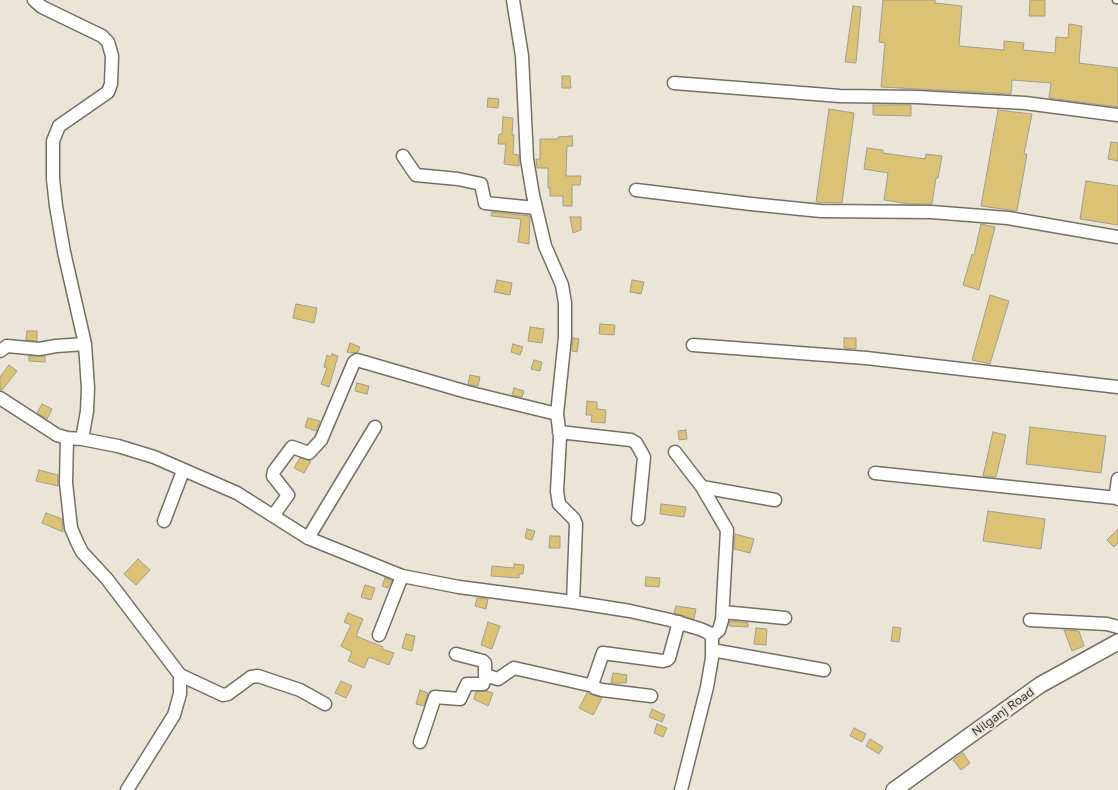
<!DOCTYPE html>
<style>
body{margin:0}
canvas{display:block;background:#eae5d7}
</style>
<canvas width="1118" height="790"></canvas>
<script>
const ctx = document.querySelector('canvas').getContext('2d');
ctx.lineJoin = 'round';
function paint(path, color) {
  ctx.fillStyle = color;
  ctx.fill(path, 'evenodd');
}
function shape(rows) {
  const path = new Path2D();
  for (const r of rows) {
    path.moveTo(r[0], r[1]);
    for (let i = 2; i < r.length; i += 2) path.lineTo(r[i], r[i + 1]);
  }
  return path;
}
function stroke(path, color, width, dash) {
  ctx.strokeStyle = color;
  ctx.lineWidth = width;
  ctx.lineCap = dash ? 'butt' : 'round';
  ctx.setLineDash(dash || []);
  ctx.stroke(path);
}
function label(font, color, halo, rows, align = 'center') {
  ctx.font = font + ' "Golos Text",sans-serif';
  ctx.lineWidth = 4.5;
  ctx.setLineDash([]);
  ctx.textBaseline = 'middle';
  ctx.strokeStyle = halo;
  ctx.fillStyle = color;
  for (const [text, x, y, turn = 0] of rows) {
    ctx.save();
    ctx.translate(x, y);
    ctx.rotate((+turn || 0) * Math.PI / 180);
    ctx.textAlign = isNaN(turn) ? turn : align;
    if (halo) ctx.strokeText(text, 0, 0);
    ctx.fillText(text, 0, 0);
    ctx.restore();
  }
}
const building = shape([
 [883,0,935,0,935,3,962,6,959,46,1004,50,1004,41,1024,43,1023,50,1055,53,1056,37,1068,38,1069,24,1082,26,1079,63,1118,68,1118,107,1049,98,1051,83,1012,80,1011,94,881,87,885,43,879,42,883,0],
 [1030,0,1045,0,1045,16,1029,16,1030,0],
 [853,6,861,7,856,63,845,62,853,6],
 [562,76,570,76,571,88,562,88,562,76],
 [488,98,499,99,498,108,487,107,488,98],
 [873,105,911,105,911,116,873,115,873,105],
 [829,109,854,113,842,203,816,202,829,109],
 [998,110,1032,114,1024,154,1027,154,1017,211,981,206,998,110],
 [503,117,513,118,512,135,514,135,513,154,519,155,519,166,504,164,506,144,498,144,499,134,502,134,503,117],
 [572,136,573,146,567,146,566,176,581,176,580,185,572,185,572,206,563,206,563,196,550,196,550,188,548,188,548,168,537,168,536,159,540,159,540,139,558,139,558,137,572,136],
 [1111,142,1118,143,1118,161,1108,159,1111,142],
 [867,148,883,150,883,153,925,159,926,154,942,156,938,178,936,178,932,204,909,204,884,200,888,173,864,169,867,148],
 [1086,181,1118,186,1118,225,1080,219,1086,181],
 [492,212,530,216,529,244,518,242,521,219,491,216,492,212],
 [570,217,581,217,581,230,573,233,570,217],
 [981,224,995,227,979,290,963,285,972,254,974,255,981,224],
 [497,280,512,283,510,295,494,292,497,280],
 [632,280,644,282,641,294,630,292,632,280],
 [990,295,1009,301,990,364,972,360,990,295],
 [296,304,317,308,314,323,293,318,296,304],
 [600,324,615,325,614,335,599,334,600,324],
 [530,327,544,329,542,343,528,341,530,327],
 [27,331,37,331,37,341,26,340,27,331],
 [573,338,579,339,577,352,572,351,573,338],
 [844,338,856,338,856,349,844,348,844,338],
 [350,343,360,347,358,352,352,353,347,352,350,343],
 [513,344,523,347,520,355,511,352,513,344],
 [332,354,338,356,329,387,321,384,327,368,324,367,327,355,331,357,332,354],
 [29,356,45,356,45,362,29,361,29,356],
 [534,360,542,362,540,371,531,369,534,360],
 [9,365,17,371,2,390,0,390,0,377,9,365],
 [470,375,480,377,478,386,468,384,470,375],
 [357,383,369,386,367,394,355,391,357,383],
 [514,388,524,391,522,397,512,395,514,388],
 [587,401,597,402,597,409,606,410,605,423,591,422,592,415,586,415,587,401],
 [42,404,52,409,47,419,37,413,42,404],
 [308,418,320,421,316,431,305,427,308,418],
 [1030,427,1106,436,1101,473,1026,464,1030,427],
 [686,430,687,439,679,440,678,431,686,430],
 [993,432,1006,435,996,477,983,476,993,432],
 [300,458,311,461,304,473,294,468,300,458],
 [39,470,58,475,58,486,36,481,39,470],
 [661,504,686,507,684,517,660,514,661,504],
 [988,511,1045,519,1041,549,983,541,988,511],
 [46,513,62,519,63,532,42,523,46,513],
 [527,529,535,531,532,540,525,538,527,529],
 [1118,529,1118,543,1114,547,1107,540,1118,529],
 [735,534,754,539,750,553,734,549,735,534],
 [550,536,560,536,560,548,549,548,550,536],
 [138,559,150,570,136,585,124,574,138,559],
 [514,564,524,565,523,574,519,574,519,578,491,576,492,566,514,568,514,564],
 [646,577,660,578,659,587,645,586,646,577],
 [385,578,392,581,388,588,382,586,385,578],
 [365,585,375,588,371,600,361,597,365,585],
 [477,598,488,599,486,609,475,606,477,598],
 [676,606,696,609,694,619,674,613,676,606],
 [348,613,363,619,356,636,383,647,382,649,394,653,389,665,369,657,364,668,348,661,352,652,341,646,351,625,344,622,348,613],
 [730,621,748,623,748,627,729,626,730,621],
 [488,622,500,626,492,649,481,645,488,622],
 [893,627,901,628,899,642,891,641,893,627],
 [756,628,767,629,766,645,754,644,756,628],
 [1064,630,1079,631,1084,646,1072,651,1064,630],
 [406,634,415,636,412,651,402,648,406,634],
 [613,673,627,675,626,683,611,683,613,673],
 [341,681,352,686,346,698,335,693,341,681],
 [420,690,428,693,424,706,416,704,420,690],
 [486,691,493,693,488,706,474,699,476,692,486,691],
 [587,693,602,698,593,715,579,708,587,693],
 [652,709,665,715,662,722,649,717,652,709],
 [657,724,667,728,663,737,654,733,657,724],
 [854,728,866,734,862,742,850,736,854,728],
 [870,739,883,747,879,754,866,746,870,739],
 [963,753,970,763,961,770,953,760,963,753]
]);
paint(building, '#dbc275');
stroke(building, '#a39e91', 1);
const service = shape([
 [1116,0,1118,0]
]);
const minor = shape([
 [34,0,42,7,102,36,108,42,112,56,111,84,108,92,59,126,53,141,53,179,56,206,64,252,85,344,88,388,87,411,82,439],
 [513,0,522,56,527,159,533,195,545,246,562,285,565,303,565,337,557,414,560,437,557,491,559,504,574,519,576,524,573,602],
 [674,83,840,96,917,97,1025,103,1118,115],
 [403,156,416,175,458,179,481,184,485,203,535,208],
 [636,190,751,204,821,211,931,212,1008,218,1118,237],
 [693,345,866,358,1118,387],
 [0,351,7,346,39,349,56,346,85,344],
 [0,398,57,435,67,438,82,439,118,446,154,457,237,493,308,538,402,576,459,587,573,602,630,611,670,620,700,629,707,632,712,636,712,658,707,687,681,790],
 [559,432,631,440,636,443,644,457,638,519],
 [67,438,66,483,71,528,77,542,82,552,107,579,180,675,180,694,174,715,127,790],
 [675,452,702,487,727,530,722,620,719,630,712,636],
 [875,473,1117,498],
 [1118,479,1116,493,1118,499],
 [702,487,775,500],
 [273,516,288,495,273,476,274,471,292,447,309,453,321,440,354,362,357,360,467,392,557,414],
 [164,521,183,471],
 [308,538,375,427],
 [723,612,785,618],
 [1030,620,1107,624,1118,627],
 [379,635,402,576],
 [712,650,824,670],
 [456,654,483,661,485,663,485,675,498,679,514,668,589,685,593,682,603,653,663,661,667,660,669,658,679,622],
 [180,675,223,695,228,694,251,677,258,676,300,690,325,704],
 [591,684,595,688,602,690,651,696],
 [420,742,435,697,460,699,467,684,483,684,486,676]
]);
const tertiary = shape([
 [894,790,1040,685,1118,642]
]);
stroke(service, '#747063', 9);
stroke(minor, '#747063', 15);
stroke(tertiary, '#747063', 18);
stroke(service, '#fff', 6);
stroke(minor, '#fff', 12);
stroke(tertiary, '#fff', 15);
label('12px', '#3b3a34', '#eae5d7', [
 ["Nilganj Road",1003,712,-36]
]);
</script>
